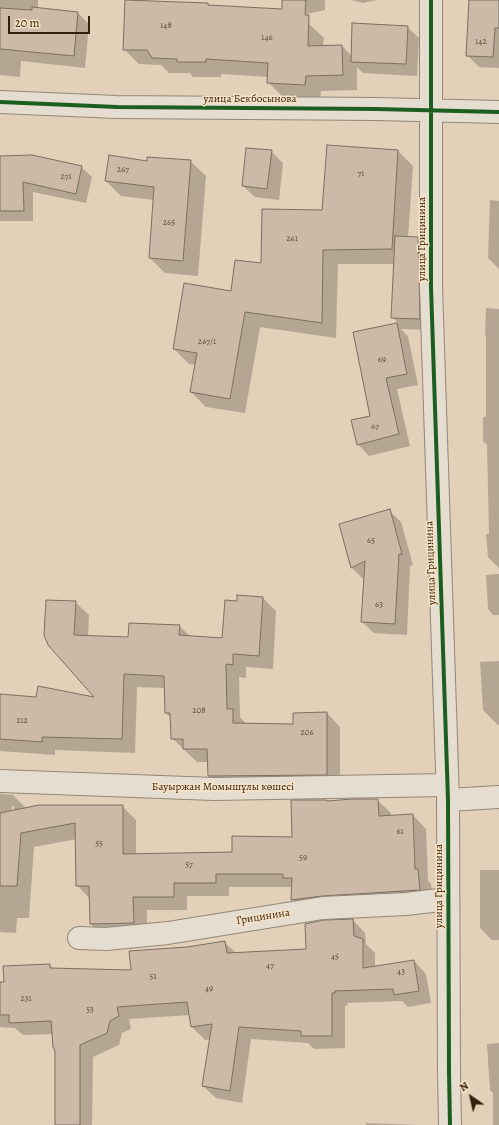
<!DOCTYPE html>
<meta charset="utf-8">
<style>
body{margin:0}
#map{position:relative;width:499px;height:1125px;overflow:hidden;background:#e2d0b8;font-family:Alegreya,serif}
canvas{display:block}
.north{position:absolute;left:451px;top:1077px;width:40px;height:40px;-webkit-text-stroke:3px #f7e2c5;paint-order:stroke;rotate:326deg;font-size:11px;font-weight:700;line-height:16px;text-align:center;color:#31210b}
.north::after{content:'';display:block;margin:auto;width:14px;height:18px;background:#31210b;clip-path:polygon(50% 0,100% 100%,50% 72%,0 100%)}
.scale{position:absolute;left:8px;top:16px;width:82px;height:18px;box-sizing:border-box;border:2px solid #31210b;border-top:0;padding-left:5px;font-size:12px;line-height:14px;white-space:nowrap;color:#31210b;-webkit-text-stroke:3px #f7e2c5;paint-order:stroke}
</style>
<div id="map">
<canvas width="499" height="1125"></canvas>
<div class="north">N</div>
<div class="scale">20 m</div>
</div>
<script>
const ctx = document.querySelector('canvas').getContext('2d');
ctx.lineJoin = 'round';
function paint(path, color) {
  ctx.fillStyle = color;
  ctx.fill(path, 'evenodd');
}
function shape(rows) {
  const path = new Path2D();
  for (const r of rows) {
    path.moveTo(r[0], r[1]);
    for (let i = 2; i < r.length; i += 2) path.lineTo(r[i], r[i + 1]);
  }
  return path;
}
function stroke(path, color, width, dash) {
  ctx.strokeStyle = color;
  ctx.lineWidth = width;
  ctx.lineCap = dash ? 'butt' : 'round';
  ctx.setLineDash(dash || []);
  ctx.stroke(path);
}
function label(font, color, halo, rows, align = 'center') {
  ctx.font = font + ' Alegreya,serif';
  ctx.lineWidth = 3;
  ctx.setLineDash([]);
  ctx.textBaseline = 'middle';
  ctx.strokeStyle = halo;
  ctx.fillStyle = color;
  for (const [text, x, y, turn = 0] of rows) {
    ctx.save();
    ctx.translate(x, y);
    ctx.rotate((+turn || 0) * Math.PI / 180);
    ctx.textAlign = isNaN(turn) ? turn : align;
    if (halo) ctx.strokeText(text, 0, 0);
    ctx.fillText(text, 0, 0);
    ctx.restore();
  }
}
paint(shape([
 [0,0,38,0,38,9,78,13,89,24,85,68,21,61,20,77,0,75],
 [283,0,325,0,325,10,298,16],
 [351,0,377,0,363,3],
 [470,0,499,0,499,68,479,67,467,55],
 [208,4,210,6,308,23,324,38,323,46,342,46,352,56,407,27,419,38,417,76,363,73,357,67,357,90,321,91,320,99,283,97,268,82,268,77,221,74,221,77,193,77,190,73,169,73,161,65,139,64,124,49],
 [328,146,398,151,413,166,408,237,418,238,430,249,431,330,401,329,408,336,418,385,397,389,410,446,369,456,358,444,371,417,355,332,399,324,392,317,395,264,338,264,336,338,260,327,245,413,206,407,191,392,196,365,189,364,174,349,262,264,323,211],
 [271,151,283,163,279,200,255,197,243,186],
 [0,157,81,167,92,177,86,203,33,192,33,221,0,221],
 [190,161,206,176,198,276,165,273,150,258,154,200,121,196,106,181,148,162],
 [490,200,499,201,499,269,488,258],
 [486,308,499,309,499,568,488,557,486,534,489,534,487,445,483,441,483,417,486,417,486,336,485,334],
 [390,511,401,522,413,565,410,566,407,635,374,633,362,622,365,578,363,579,351,567],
 [499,574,499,615,493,615,488,609,486,575],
 [263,598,276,611,273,669,246,667,246,678,239,677,240,717,246,724,294,725,327,713,340,727,340,788,222,789,209,776,208,762,197,762,172,738,171,718,166,713,165,688,137,687,135,753,55,750,55,755,0,751,0,695,37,698,97,698,49,644,75,602,89,615,88,637,129,638,179,626,190,636,223,639,238,602],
 [499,661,499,725,498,725,483,710,480,662],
 [0,794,13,795,27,809,122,806,136,820,136,855,233,853,293,838,327,801,328,802,377,800,391,813,391,816,413,815,426,829,428,881,431,884,433,903,306,913,292,899,292,887,229,887,229,896,187,896,187,910,147,910,147,937,104,937,91,924,90,899,77,885,77,839,34,847,29,918,17,918,16,933,0,932],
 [12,806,14,806,13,816,11,816],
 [480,870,499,870,499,940,492,940,480,928],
 [353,920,365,933,366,944,375,953,375,967,414,961,426,974,431,1003,408,1007,402,1001,347,1003,348,1005,345,1006,345,1048,314,1049,308,1043,251,1039,242,1103,216,1098,203,1086,211,1039,205,1040,192,1027,190,1015,129,1019,131,1029,122,1033,119,1045,93,1057,92,1125,56,1125,56,1050,53,1034,23,1035,15,1028,0,1027,0,983,5,983,49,965,54,969,132,971,187,948,224,942,236,953,307,950],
 [499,1043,499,1125,493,1125,493,1093,490,1090,487,1044],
 [366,1123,418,1125,366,1125]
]), '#0003');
const building = shape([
 [125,0,208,3,208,5,282,9,282,0,306,0,305,15,309,15,308,46,342,45,343,75,306,76,305,85,267,83,268,63,206,59,206,62,177,62,177,59,152,58,147,50,123,50,125,0],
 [469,0,499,0,499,28,495,28,493,57,466,56,469,0],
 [32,7,78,12,74,56,0,49,0,8,32,10,32,7],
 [352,23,408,26,406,64,351,62,352,23],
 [327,145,398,150,392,249,323,250,322,323,245,312,230,399,190,392,197,353,173,349,184,283,231,291,235,260,261,263,262,209,322,210,327,145],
 [246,148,272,150,267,189,242,186,246,148],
 [32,155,82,166,76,194,23,182,24,211,0,211,0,156,32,155],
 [109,155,147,161,147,157,191,160,183,261,149,258,154,187,105,181,109,155],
 [395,236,418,237,420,319,391,318,395,236],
 [397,323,407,374,386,378,399,434,357,445,351,420,370,416,353,332,397,323],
 [390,509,402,554,399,554,395,624,361,622,365,561,351,568,339,524,390,509],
 [237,595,263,597,259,656,233,654,233,665,226,664,227,709,233,709,233,723,293,724,293,713,327,712,327,775,208,776,207,749,183,749,183,739,171,739,170,713,165,713,164,676,124,674,122,739,42,737,42,742,0,739,0,694,36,697,38,686,94,697,48,645,44,635,46,600,76,601,74,635,128,637,129,623,180,625,179,635,222,638,225,600,237,601,237,595],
 [353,799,378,799,379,816,413,814,415,869,418,869,420,890,322,896,291,900,292,878,283,878,283,874,216,874,216,883,174,883,174,897,133,897,134,923,90,924,89,886,76,886,75,823,21,833,17,886,0,886,0,813,39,805,123,805,123,854,232,852,232,836,292,837,291,800,327,800,327,801,353,799],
 [353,919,354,936,363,939,363,968,414,960,419,991,394,995,393,989,335,991,335,993,332,993,332,1036,301,1036,301,1031,239,1027,230,1091,202,1086,212,1024,191,1027,187,1002,117,1007,119,1016,110,1021,107,1033,80,1045,80,1125,55,1125,55,1051,53,1047,51,1021,9,1023,9,1015,0,1015,0,982,4,982,3,966,50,964,50,968,131,970,129,951,187,947,225,941,227,953,306,949,305,924,324,920,353,919]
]);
paint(building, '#cdb9a7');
stroke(building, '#7a6f5f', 1);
const minor = shape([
 [431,0,431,287,448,800,449,1072,450,1125],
 [0,102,117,107,376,109,499,112],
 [0,781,214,789,447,785],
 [448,800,499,797],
 [79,938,106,939,168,933,323,908,406,904,448,899]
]);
stroke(minor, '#938777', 24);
stroke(minor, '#e6ddd1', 22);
stroke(shape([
 [431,0,431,287,448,800,449,1072,450,1125],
 [0,102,117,107,376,109,499,112]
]), '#1b5e20', 4);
label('9px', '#594833', null, [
 ["148",166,26],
 ["146",267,38],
 ["142",481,42],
 ["267",123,170],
 ["71",361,174],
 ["271",66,177],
 ["265",169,223],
 ["261",292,239],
 ["267/1",207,342],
 ["69",382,360],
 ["67",375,427],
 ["65",371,541],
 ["63",379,605],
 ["208",199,711],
 ["212",22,721],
 ["206",307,733],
 ["61",400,832],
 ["55",99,844],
 ["59",303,858],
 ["57",189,865],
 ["45",335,957],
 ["47",270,966],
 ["43",401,972],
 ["51",153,977],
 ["49",209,989],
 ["231",26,999],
 ["53",90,1010]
]);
label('11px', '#31210b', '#f7e2c5', [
 ["улица Бекбосынова",250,99],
 ["улица Грицинина",422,239,-90],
 ["улица Грицинина",431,563,-92],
 ["Бауыржан Момышұлы көшесі",223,787],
 ["улица Грицинина",439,886,-90],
 ["Грицинина",263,917,-9]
]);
</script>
